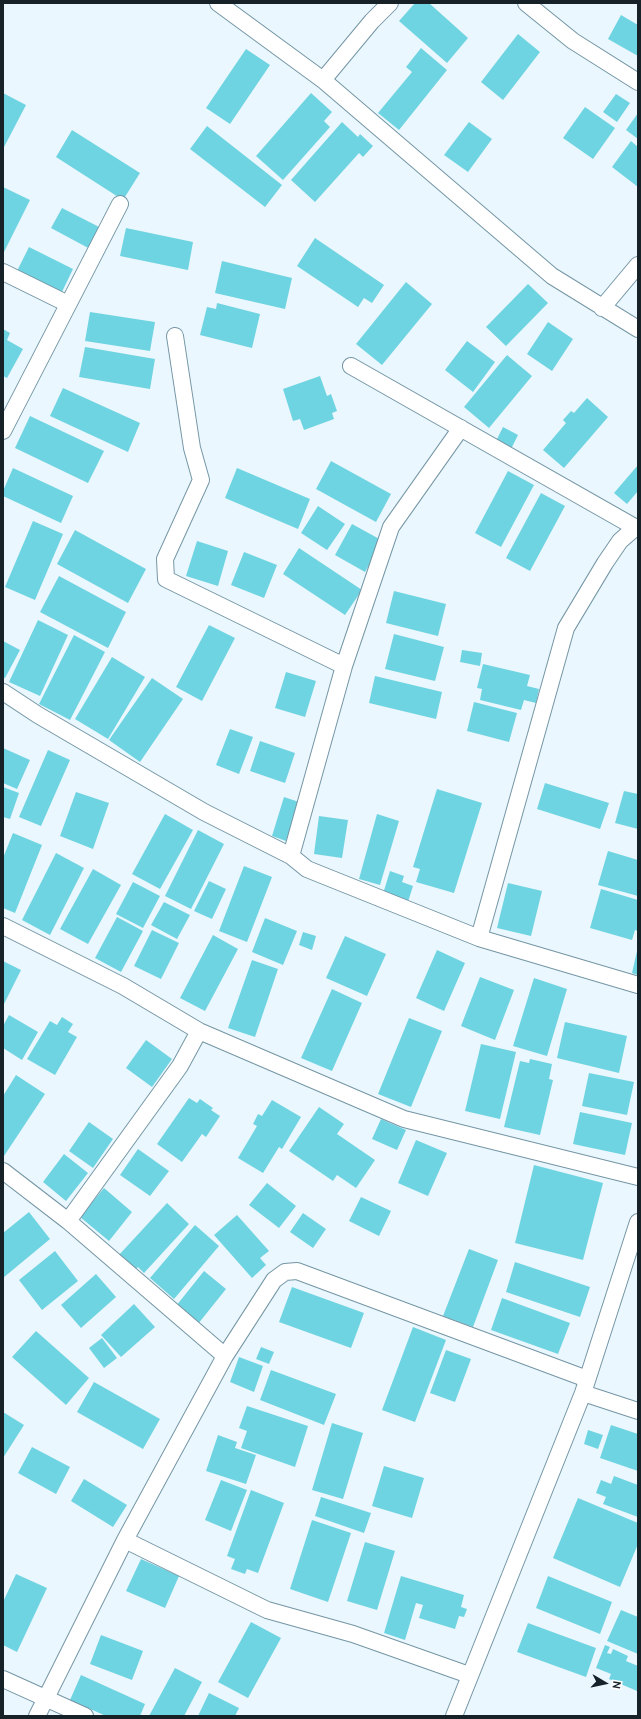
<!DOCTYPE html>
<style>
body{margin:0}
#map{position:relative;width:641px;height:1719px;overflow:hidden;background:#eaf7fe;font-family:Cabin,sans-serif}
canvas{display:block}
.frame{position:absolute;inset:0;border:4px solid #162228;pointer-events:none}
.north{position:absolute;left:585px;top:1663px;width:40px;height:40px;-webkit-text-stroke:3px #fff;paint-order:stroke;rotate:99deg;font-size:11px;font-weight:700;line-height:16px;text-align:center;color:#162228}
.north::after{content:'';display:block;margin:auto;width:14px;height:18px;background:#162228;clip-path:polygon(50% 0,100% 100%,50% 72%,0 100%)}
</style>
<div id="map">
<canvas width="641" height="1719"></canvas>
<div class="frame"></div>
<div class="north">N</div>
</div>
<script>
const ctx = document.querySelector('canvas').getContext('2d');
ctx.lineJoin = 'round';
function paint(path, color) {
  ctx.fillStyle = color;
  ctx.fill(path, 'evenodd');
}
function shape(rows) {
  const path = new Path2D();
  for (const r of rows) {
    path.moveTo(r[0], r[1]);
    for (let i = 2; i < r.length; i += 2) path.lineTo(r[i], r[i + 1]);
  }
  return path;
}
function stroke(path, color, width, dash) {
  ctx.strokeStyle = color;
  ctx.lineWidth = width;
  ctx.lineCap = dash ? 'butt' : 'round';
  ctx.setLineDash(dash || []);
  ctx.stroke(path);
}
paint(shape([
 [415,3,429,3,468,38,447,63,399,21],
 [621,15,638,25,638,56,608,39],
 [518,34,540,52,503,100,481,82],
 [421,48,447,70,399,130,378,113,412,72,406,67],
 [246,49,270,65,230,124,206,108],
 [3,93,26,105,3,149],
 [311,93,332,112,324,121,330,127,283,180,256,156],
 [616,94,630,103,617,122,603,112],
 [585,107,615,128,593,159,563,138],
 [638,113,638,139,626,130],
 [342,122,358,137,360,134,373,146,363,157,359,153,315,202,291,180],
 [469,122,492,139,468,172,444,155],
 [207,126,282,185,265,207,190,149],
 [72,130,140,173,123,200,56,157],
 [631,141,638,147,638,187,612,167],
 [3,187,30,200,3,254],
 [62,208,103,229,92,250,51,228],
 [126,228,193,242,188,270,120,256],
 [315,238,384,285,372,303,364,298,358,307,297,266],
 [29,247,73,269,61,294,16,273],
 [222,261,292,278,285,309,215,293],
 [406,282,432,304,382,365,356,344],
 [528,284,548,303,506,346,486,327],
 [217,303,260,314,252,348,200,335,207,307,216,309],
 [90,312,155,322,150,351,85,341],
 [548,322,573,339,552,371,527,354],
 [3,329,10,333,7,340,23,349,7,378,3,376],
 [467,341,495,362,473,392,445,370],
 [85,347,155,359,150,389,79,377],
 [507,355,532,376,489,428,464,407],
 [320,376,327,396,331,394,337,411,332,413,334,419,304,430,300,419,293,421,283,389],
 [63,388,140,423,128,452,50,416],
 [587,398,608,417,564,468,543,450,566,423,563,420,571,411,574,413],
 [30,416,104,451,88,483,15,448],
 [503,427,518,435,511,449,496,441],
 [331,461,391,494,376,522,316,489],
 [638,465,638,491,627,504,614,493],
 [13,468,73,496,61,523,3,496,3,491],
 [237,468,310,499,298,529,225,498],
 [508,471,534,485,501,547,475,533],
 [541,493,565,506,530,571,506,558],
 [318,506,345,524,327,550,301,533],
 [33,521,63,534,35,600,5,587],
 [352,524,383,541,365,572,335,555],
 [75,530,146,569,128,603,57,564],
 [197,541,228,551,218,586,186,576],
 [299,548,362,590,345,615,283,574],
 [244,552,277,565,264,598,231,585],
 [59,576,126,612,108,648,40,612],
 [394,591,446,604,438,636,386,623],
 [38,620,68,635,40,696,9,682],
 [209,625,235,638,202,701,176,687],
 [394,634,444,647,435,681,385,669],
 [74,635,105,652,70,720,39,704],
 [3,641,20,650,5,678,3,677],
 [462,650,482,653,480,666,460,662],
 [112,657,145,677,108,739,75,719],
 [483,664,530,675,527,686,539,689,536,703,524,700,521,710,480,700,482,689,477,688],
 [286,672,316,681,305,717,275,708],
 [375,676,442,692,436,719,369,703],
 [152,678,183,699,140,762,109,740],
 [474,702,517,713,509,742,467,731],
 [230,729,253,737,239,774,216,765],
 [260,741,295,753,285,783,250,771],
 [3,748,30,760,17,789,3,783],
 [48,750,70,760,41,826,19,817],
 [545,783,609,803,600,829,537,809],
 [3,787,19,793,10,819,3,817],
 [437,789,482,803,454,893,416,882,420,869,413,867],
 [624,791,638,794,638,829,615,823],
 [76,792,109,803,93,849,60,836],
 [284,797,299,802,286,841,272,836],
 [165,814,193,830,160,889,132,874],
 [377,814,399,821,380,885,359,879],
 [319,816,348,820,342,858,314,854],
 [198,830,224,844,191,909,165,896],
 [13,833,42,845,15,913,3,908,3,858],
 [608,851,638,860,638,896,598,885],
 [56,853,84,868,50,935,22,920],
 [244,866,272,877,247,942,219,931],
 [93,869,121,885,88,944,60,929],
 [390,871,404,876,402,882,413,886,407,905,382,897],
 [209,881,226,889,212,919,194,911],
 [133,882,160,896,143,928,116,914],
 [508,883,542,891,531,936,497,928],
 [601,889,638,900,638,931,635,930,632,940,590,928],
 [164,902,190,915,177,939,151,925],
 [117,917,143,931,121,972,95,958],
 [265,918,297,931,283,965,252,952],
 [152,930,179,943,161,979,134,966],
 [303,932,316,936,312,950,299,945],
 [213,935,238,949,205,1011,180,998],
 [345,936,386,954,367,996,326,978],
 [437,950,465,963,444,1011,416,998],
 [637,951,638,951,638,975,632,973],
 [252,960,278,969,255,1037,228,1028],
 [3,961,21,970,3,1006],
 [480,977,514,990,495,1040,461,1026],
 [534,978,567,989,547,1056,513,1046],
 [332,989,362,1003,332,1071,301,1058],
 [9,1015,38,1032,22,1060,3,1048,3,1026],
 [62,1017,73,1024,68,1032,77,1037,55,1075,27,1059,50,1021,57,1025],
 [409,1018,442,1031,411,1107,378,1094],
 [565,1022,627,1036,619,1073,557,1058],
 [146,1040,172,1059,152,1087,126,1068],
 [481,1044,516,1052,500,1119,465,1111],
 [530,1059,552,1064,549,1079,553,1080,540,1135,504,1127,520,1061,529,1063],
 [589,1073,634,1082,627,1115,582,1106],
 [16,1075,45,1094,4,1156,3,1096],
 [189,1098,197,1103,200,1099,213,1108,211,1110,220,1116,206,1137,202,1134,182,1162,157,1144],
 [272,1100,301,1117,282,1149,279,1147,263,1173,238,1158,257,1126,253,1124,258,1114,262,1116],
 [319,1107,344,1124,337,1134,375,1160,356,1188,337,1175,333,1181,289,1151],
 [580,1112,632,1123,625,1155,573,1144],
 [381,1119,406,1130,397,1150,372,1139],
 [89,1122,113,1139,93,1168,69,1151],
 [416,1140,447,1153,428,1196,398,1183],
 [138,1149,169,1171,150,1196,120,1175],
 [64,1154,88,1173,66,1201,43,1182],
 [534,1165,603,1183,583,1260,515,1243],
 [267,1183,296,1206,279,1228,249,1205],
 [104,1188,132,1212,109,1241,80,1217],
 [361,1197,391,1211,379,1236,349,1221],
 [167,1203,189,1224,144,1273,138,1267,134,1271,118,1256],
 [29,1212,50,1239,3,1278,3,1233],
 [303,1213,326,1229,313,1248,290,1232],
 [237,1215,269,1251,260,1258,266,1265,252,1278,214,1235],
 [195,1225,219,1246,174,1299,150,1278],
 [469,1249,498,1260,473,1327,443,1316],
 [55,1251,78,1281,42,1310,19,1280],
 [515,1262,590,1287,580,1317,506,1292],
 [204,1271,226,1289,198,1324,176,1306],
 [96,1274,116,1297,81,1328,61,1305],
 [292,1287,364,1313,351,1348,279,1322],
 [502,1298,570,1323,558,1354,491,1330],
 [134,1304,155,1327,121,1357,101,1335],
 [413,1327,446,1340,415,1422,382,1410],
 [36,1331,89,1378,66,1405,12,1357],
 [102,1338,117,1358,104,1368,89,1348],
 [261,1347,274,1352,269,1364,256,1359],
 [446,1350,471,1359,455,1402,430,1393],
 [239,1357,263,1366,254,1392,230,1382],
 [271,1370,336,1394,324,1425,260,1400],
 [94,1382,160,1419,143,1449,77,1412],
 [247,1406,308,1426,295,1467,241,1448,247,1431,239,1428],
 [3,1412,24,1425,3,1458],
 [332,1423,363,1433,343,1499,312,1490],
 [611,1425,638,1434,638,1471,600,1458],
 [588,1430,603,1435,598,1449,584,1444],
 [218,1435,237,1442,235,1448,256,1455,246,1484,206,1471],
 [32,1447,70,1467,56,1494,18,1473],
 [384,1466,424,1478,412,1518,372,1506],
 [614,1476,638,1485,638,1517,603,1504,606,1497,596,1493,601,1480,611,1484],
 [84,1479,127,1505,113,1527,71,1501],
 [221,1480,247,1490,231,1531,205,1520],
 [251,1490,284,1503,258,1573,247,1569,245,1574,231,1569,235,1559,227,1556],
 [321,1497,371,1513,364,1533,315,1516],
 [578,1498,638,1523,638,1544,620,1587,553,1558],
 [312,1520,351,1533,328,1602,290,1589],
 [365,1542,395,1551,377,1610,347,1601],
 [141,1559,179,1576,165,1608,126,1591],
 [16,1574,47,1588,17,1652,3,1645,3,1602],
 [401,1576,464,1595,461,1607,467,1609,464,1617,459,1616,455,1629,419,1618,423,1605,416,1603,405,1640,384,1633],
 [548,1576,612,1602,600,1634,536,1608],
 [621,1610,638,1617,638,1654,607,1641],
 [251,1622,281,1638,248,1698,218,1682],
 [528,1623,596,1648,586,1677,517,1652],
 [101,1635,143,1651,132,1680,90,1664],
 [605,1645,610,1647,607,1653,611,1654,613,1649,628,1656,626,1661,638,1666,637,1691,609,1679,611,1674,596,1668],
 [175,1668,202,1682,184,1716,149,1716],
 [81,1675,145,1704,140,1716,106,1716,70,1700],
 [209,1693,239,1708,235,1716,198,1716]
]), '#6fd4e1');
const street = shape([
 [218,3,323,80,552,276,638,329],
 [526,3,573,41,638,82],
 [323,80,372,21,390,3],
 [3,272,68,304],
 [602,308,638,265],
 [175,336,192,448,201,480,165,559,166,579,344,666],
 [351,366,638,529],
 [3,431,120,204],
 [3,692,38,715,204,812,291,856,307,869,479,938,638,985],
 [291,856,344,666,391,527,461,428],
 [3,926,123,986,199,1031,404,1119,638,1177],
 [479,938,566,628,605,563,620,541,636,527],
 [3,1171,68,1221,225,1356,125,1540,37,1716],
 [68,1221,180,1066,199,1031],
 [225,1356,274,1280,285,1272,297,1271,587,1379],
 [583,1393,638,1411],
 [125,1540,267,1610,353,1634,469,1675],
 [3,1679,85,1716],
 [454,1716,583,1393,638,1222]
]);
stroke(street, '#7596a5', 18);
stroke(street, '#fff', 16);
</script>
